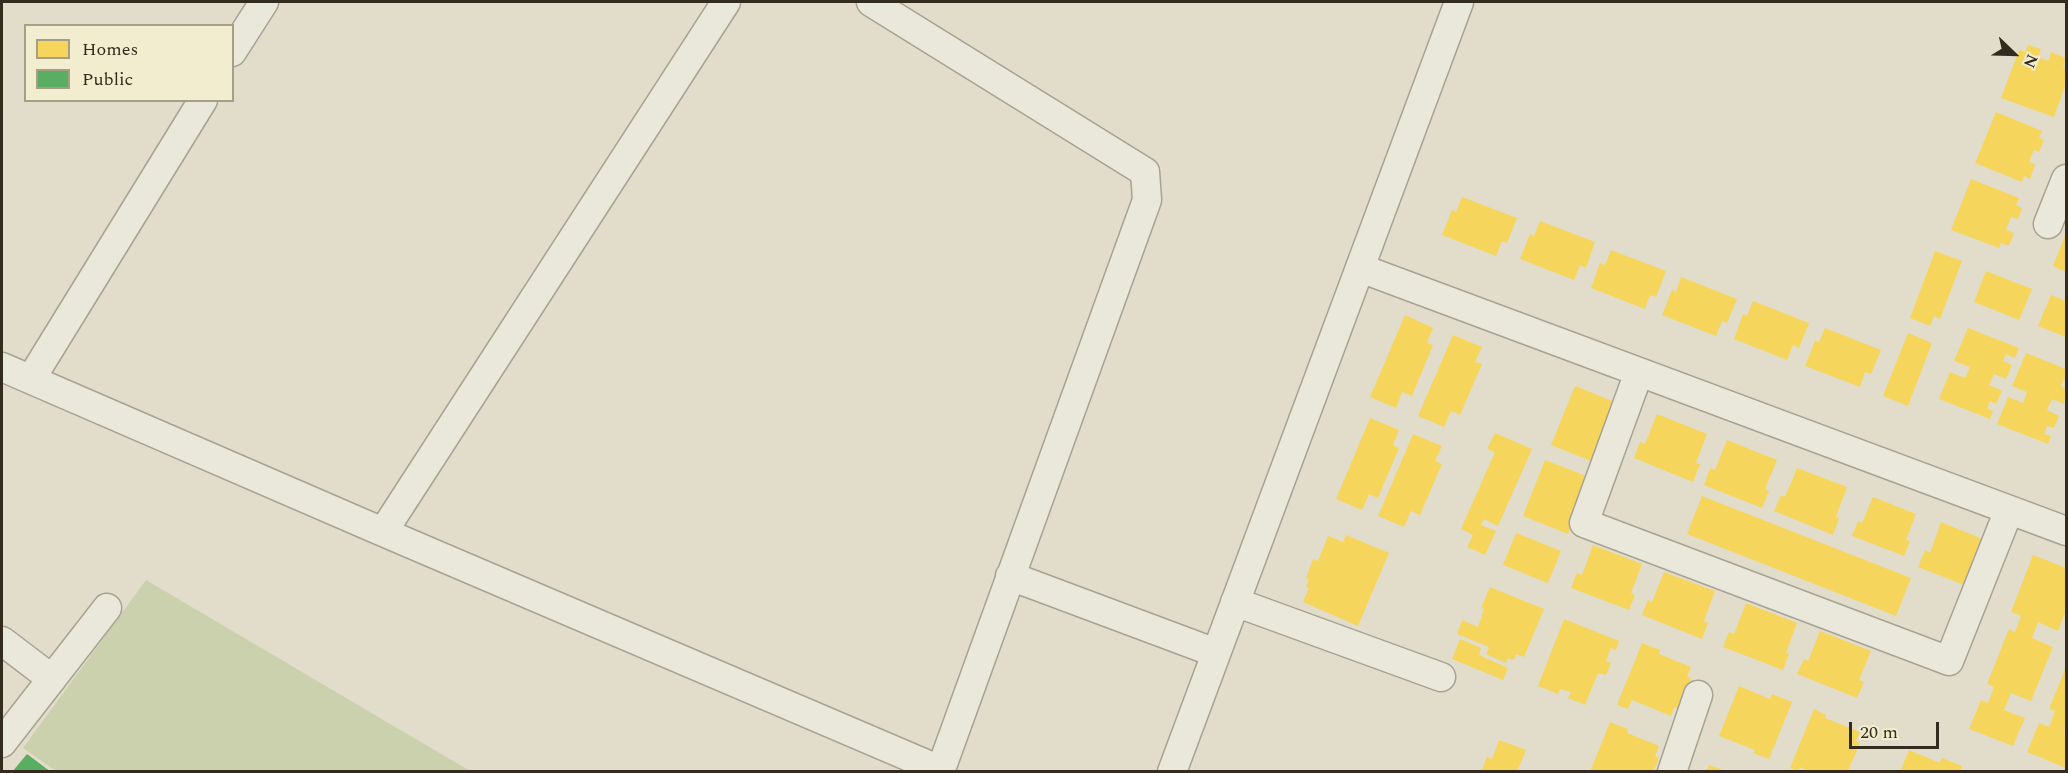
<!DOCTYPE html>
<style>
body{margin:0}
#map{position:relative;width:2068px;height:773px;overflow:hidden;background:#e1ddca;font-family:Spectral,serif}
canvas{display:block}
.frame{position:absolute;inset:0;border:3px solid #332b1d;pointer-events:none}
.legend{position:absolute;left:24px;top:24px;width:210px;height:78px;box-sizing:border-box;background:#f3edd0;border:2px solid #a69f88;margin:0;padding:8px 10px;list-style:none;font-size:18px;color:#332b1d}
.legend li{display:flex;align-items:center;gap:12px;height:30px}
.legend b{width:30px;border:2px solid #a69f88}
.north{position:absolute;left:1984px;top:24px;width:60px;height:60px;-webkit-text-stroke:4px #f3edd0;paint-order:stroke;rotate:113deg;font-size:16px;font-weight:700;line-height:24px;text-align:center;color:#332b1d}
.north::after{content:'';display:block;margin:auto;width:21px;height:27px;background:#332b1d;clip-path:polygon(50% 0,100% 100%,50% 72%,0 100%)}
.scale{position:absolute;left:1849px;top:722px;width:90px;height:27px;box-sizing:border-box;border:3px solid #332b1d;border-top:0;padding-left:8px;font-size:18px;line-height:21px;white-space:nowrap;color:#332b1d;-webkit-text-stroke:4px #f3edd0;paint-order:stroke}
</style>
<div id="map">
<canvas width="2068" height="773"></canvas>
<div class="frame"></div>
<ul class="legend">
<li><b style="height:16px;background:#f6d55c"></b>Homes</li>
<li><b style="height:16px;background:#5aae61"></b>Public</li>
</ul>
<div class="north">N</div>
<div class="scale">20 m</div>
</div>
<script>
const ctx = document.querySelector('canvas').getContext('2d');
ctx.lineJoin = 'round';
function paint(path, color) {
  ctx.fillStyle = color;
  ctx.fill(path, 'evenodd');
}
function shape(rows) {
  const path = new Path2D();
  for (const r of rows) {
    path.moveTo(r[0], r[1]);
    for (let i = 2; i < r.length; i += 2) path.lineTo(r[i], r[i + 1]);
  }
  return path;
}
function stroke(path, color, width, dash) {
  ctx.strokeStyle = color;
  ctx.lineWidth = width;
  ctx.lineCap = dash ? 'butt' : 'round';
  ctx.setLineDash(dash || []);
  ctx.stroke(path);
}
paint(shape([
 [146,580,470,771,56,771,23,748]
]), '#ccd1ad');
paint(shape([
 [2028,45,2041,49,2038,57,2048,61,2051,52,2066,58,2063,67,2066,68,2066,83,2054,117,2001,98,2019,50,2025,52],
 [1996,112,2042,131,2039,138,2044,140,2039,152,2034,150,2029,162,2035,164,2030,179,2024,176,2022,182,1975,163],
 [1971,179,2019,198,2016,205,2022,208,2018,219,2011,217,2006,230,2014,233,2009,246,2001,243,1999,248,1951,230],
 [1462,197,1517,218,1507,243,1502,241,1496,256,1442,235,1452,210,1456,212],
 [1540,221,1595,242,1586,268,1580,265,1574,280,1520,259,1530,234,1534,236],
 [2066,233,2066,272,2053,266],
 [1611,250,1666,271,1656,297,1650,295,1645,309,1591,288,1600,263,1605,265],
 [1935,251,1962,261,1940,319,1934,316,1930,326,1910,318],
 [1986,271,2032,289,2019,320,1974,302],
 [1681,277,1737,299,1727,323,1722,321,1716,336,1662,315,1672,290,1676,292],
 [2051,295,2066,301,2066,337,2038,326],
 [1753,301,1809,323,1799,348,1793,345,1787,360,1734,339,1743,314,1747,316],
 [1405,315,1433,328,1427,343,1433,345,1412,396,1402,392,1396,408,1370,397],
 [1825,328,1881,350,1871,374,1865,372,1860,387,1805,366,1815,341,1819,342],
 [1968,328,2019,348,2015,358,2006,354,2003,361,2012,365,2006,379,1994,374,1989,385,2002,391,1996,404,1990,401,1987,409,1993,411,1990,419,1939,399,1950,372,1965,378,1970,367,1954,361],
 [1908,333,1932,343,1908,406,1883,396],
 [1453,335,1482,347,1475,362,1482,364,1460,415,1451,411,1444,427,1418,416],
 [2026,353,2066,369,2066,380,2064,379,2061,386,2066,389,2064,404,2052,399,2047,410,2059,416,2054,428,2047,426,2044,434,2051,436,2048,444,1997,424,2008,397,2023,403,2027,392,2012,386],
 [1575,386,1622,405,1599,464,1551,445],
 [1657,414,1707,434,1696,463,1700,464,1693,482,1634,458,1640,442,1645,444],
 [1370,418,1399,430,1393,445,1399,448,1378,498,1369,494,1362,510,1336,499],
 [1495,433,1532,449,1498,526,1484,519,1481,525,1496,531,1485,555,1467,547,1473,535,1461,529,1495,452,1487,449],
 [1413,434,1442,446,1435,461,1442,464,1420,515,1411,511,1404,527,1378,516],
 [1727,440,1777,460,1765,489,1769,491,1762,508,1704,485,1710,468,1715,470],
 [1545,460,1589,477,1568,534,1523,516],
 [1797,468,1847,487,1836,517,1839,518,1833,535,1774,511,1781,495,1785,497],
 [1702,496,1911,578,1896,616,1687,534],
 [1873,497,1916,514,1906,540,1910,541,1904,556,1852,536,1858,521,1862,523],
 [1941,522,1992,543,1977,590,1918,567,1925,550,1930,553],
 [1516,533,1561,551,1548,583,1503,565],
 [1346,535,1389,553,1358,626,1303,602,1309,588,1306,587,1309,579,1306,578,1313,559,1318,561,1328,536,1343,542],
 [1593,545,1642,564,1631,593,1635,595,1629,610,1571,588,1577,573,1582,575],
 [2033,555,2066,568,2066,610,2058,631,2038,622,2032,638,2053,647,2031,701,2011,693,2004,710,2025,718,2013,746,1969,729,1981,700,1988,703,1994,687,1987,684,2009,629,2015,632,2021,616,2011,612],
 [1664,572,1715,591,1704,621,1708,623,1702,639,1642,615,1648,600,1652,602],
 [1490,587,1544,609,1524,657,1516,654,1514,660,1508,658,1506,663,1486,654,1489,647,1457,634,1462,620,1478,627,1484,609,1481,608],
 [1746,603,1797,623,1786,653,1789,654,1783,670,1723,647,1729,632,1734,634],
 [1564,619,1619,641,1616,650,1611,648,1606,661,1611,663,1606,675,1598,673,1585,705,1568,698,1571,692,1560,689,1558,694,1538,686],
 [1820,631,1871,651,1859,680,1864,682,1857,698,1797,674,1804,659,1808,661],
 [1460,639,1481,648,1479,655,1508,668,1503,680,1452,659],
 [1642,643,1660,650,1659,654,1691,667,1687,676,1691,678,1678,709,1674,707,1671,716,1632,700,1628,709,1617,705],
 [2066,667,2066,728,2064,734,2066,735,2066,768,2027,752,2039,723,2049,727,2055,711,2049,709],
 [1739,686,1770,699,1772,694,1792,702,1769,759,1753,753,1755,750,1719,736],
 [1814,709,1826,715,1825,718,1860,732,1856,741,1860,743,1848,771,1810,772,1800,767,1798,771,1790,768],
 [1610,722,1628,729,1627,733,1659,746,1655,756,1659,758,1653,772,1590,772],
 [1499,740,1526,750,1517,772,1481,772,1487,757,1492,759],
 [1909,750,1940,763,1942,758,1962,766,1960,772,1900,772],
 [1709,765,1726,771,1726,772,1706,772]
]), '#f6d55c');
paint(shape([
 [27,754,51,772,12,772]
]), '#5aae61');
const minor = shape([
 [871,2,1145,172,1147,200,940,772],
 [232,52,264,2],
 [2048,224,2066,179],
 [1360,268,2066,531],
 [2,367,383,532,940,770],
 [1639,372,1584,523,1949,661,2009,510],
 [31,379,203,100],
 [383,532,726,2],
 [1010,576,1216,653],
 [1235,602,1441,677],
 [2,641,52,679],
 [2,743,107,608],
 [1172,772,1459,2],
 [1672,772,1698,695]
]);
stroke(minor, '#a6a294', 31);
stroke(minor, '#eae7db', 28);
</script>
